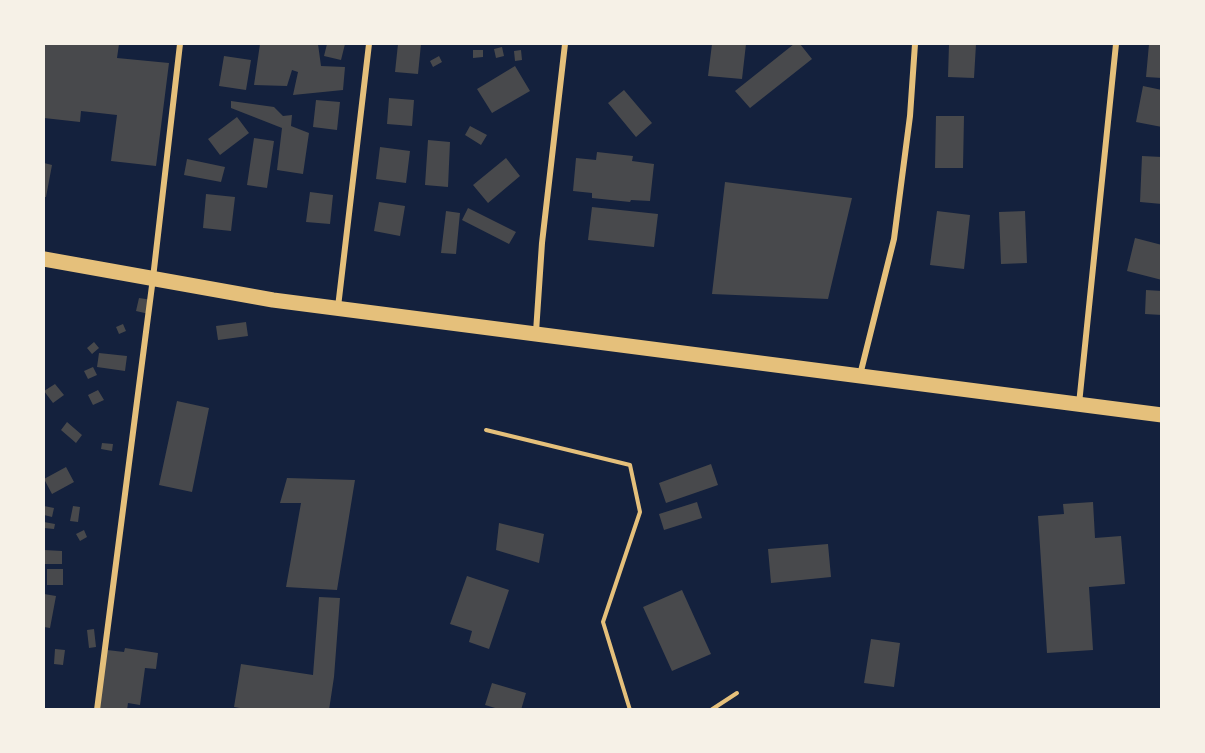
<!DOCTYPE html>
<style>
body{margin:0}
#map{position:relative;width:1205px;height:753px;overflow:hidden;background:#14213d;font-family:Lora,serif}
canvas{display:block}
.frame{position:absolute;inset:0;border:45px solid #f6f1e7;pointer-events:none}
</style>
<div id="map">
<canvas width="1205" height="753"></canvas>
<div class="frame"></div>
</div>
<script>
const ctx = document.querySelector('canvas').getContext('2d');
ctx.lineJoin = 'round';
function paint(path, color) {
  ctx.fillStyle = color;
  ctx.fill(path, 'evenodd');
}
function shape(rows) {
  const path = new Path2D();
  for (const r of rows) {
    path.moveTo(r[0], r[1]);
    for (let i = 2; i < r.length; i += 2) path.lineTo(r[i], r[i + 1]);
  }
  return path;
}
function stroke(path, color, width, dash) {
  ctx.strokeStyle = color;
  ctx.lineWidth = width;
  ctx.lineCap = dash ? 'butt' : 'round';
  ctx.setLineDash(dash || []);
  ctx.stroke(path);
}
paint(shape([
 [44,44,119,44,117,58,169,63,156,166,111,161,117,115,81,111,80,122,44,118],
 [260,44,318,44,321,66,345,67,343,90,293,95,298,72,292,70,287,86,254,85],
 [327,44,345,44,341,60,324,56],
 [398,44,421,44,418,74,395,72],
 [712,44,746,44,742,79,708,76],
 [794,44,800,44,812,59,750,108,735,91],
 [949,44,976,44,974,78,948,77],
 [1149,44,1162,44,1162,78,1146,77],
 [502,47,504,56,496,58,494,49],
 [473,50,483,50,483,57,473,58],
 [521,50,522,60,515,61,514,51],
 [224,56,251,60,246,90,219,86],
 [439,56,442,62,433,67,430,61],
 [515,66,530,91,492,113,477,89],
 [1143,86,1162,90,1162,127,1136,122],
 [624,90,652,123,636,137,608,103],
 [389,98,414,100,412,126,387,124],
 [316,100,340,102,337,130,313,127],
 [231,101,274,107,283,116,292,115,291,126,309,133,303,174,277,170,282,128,231,108],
 [936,116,964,116,963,168,935,168],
 [237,117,249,133,220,155,208,139],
 [470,126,487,135,481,145,465,135],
 [254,138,274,141,267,188,247,185],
 [428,140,450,142,448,187,425,185],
 [380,147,410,151,406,183,376,179],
 [597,152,633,156,632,161,654,164,650,201,631,200,630,202,592,198,592,193,573,191,576,158,596,160],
 [1142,156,1162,157,1162,204,1140,202],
 [506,158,520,176,488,203,473,185],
 [187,159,225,167,221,182,184,175],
 [44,163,52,165,46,197,44,197],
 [725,182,852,198,828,299,712,294],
 [310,192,333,195,330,224,306,222],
 [206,194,235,197,231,231,203,228],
 [379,202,405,206,400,236,374,231],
 [592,207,658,214,654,247,588,240],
 [468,208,516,232,509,244,462,220],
 [446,211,460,213,456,254,441,253],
 [937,211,970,215,964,269,930,265],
 [1025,211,1027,263,1001,264,999,212],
 [1135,238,1162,245,1162,280,1127,271],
 [1146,290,1162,291,1162,315,1145,314],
 [139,298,152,300,149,314,136,311],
 [246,322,248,336,218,340,216,326],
 [123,324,126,331,119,334,116,327],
 [94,342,99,348,92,354,87,348],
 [99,353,127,356,125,371,97,367],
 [93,367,97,375,88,379,84,371],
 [55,384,64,395,53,403,44,391],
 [98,390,104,400,93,405,88,395],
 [177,401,209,408,192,492,159,485],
 [67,422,82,435,76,443,61,430],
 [102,443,113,444,112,451,101,449],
 [711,464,718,485,666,503,659,483],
 [66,467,74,482,52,494,44,479],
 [287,478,355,480,337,590,286,587,301,503,280,503],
 [697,502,702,518,664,530,659,514],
 [1093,502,1095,538,1121,536,1125,584,1089,587,1093,650,1047,653,1038,516,1064,514,1063,504],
 [44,506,54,508,52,517,44,515],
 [73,506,80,507,78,522,70,521],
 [44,522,55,524,54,529,44,528],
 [499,523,544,534,539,563,496,550],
 [84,530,87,537,80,541,76,534],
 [828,544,831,577,771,583,768,549],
 [44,550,62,551,62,564,44,564],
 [47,569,63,569,63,585,47,585],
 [467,576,509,590,489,649,469,642,472,631,450,624],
 [682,590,711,654,672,671,643,607],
 [44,594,56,596,50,628,44,627],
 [319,597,340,598,334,677,329,710,252,710,234,707,241,664,313,675],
 [94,629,96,647,89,648,87,630],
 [871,639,900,643,894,687,864,683],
 [125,648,158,653,156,669,145,668,140,705,128,703,127,710,98,710,107,650,124,652],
 [55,649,65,650,63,665,54,664],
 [492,683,526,693,521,710,502,710,485,705]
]), '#48494c');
stroke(shape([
 [486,430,630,465,640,512,603,622,630,710],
 [711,710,737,693]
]), '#e5c07b', 4);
stroke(shape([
 [338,307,369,44],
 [536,332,542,243,565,44],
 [860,375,894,239,910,116,915,44],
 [1079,404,1116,44],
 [97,710,153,278,180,44]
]), '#e5c07b', 6);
stroke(shape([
 [44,259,273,300,1162,415]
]), '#e5c07b', 15);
</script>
